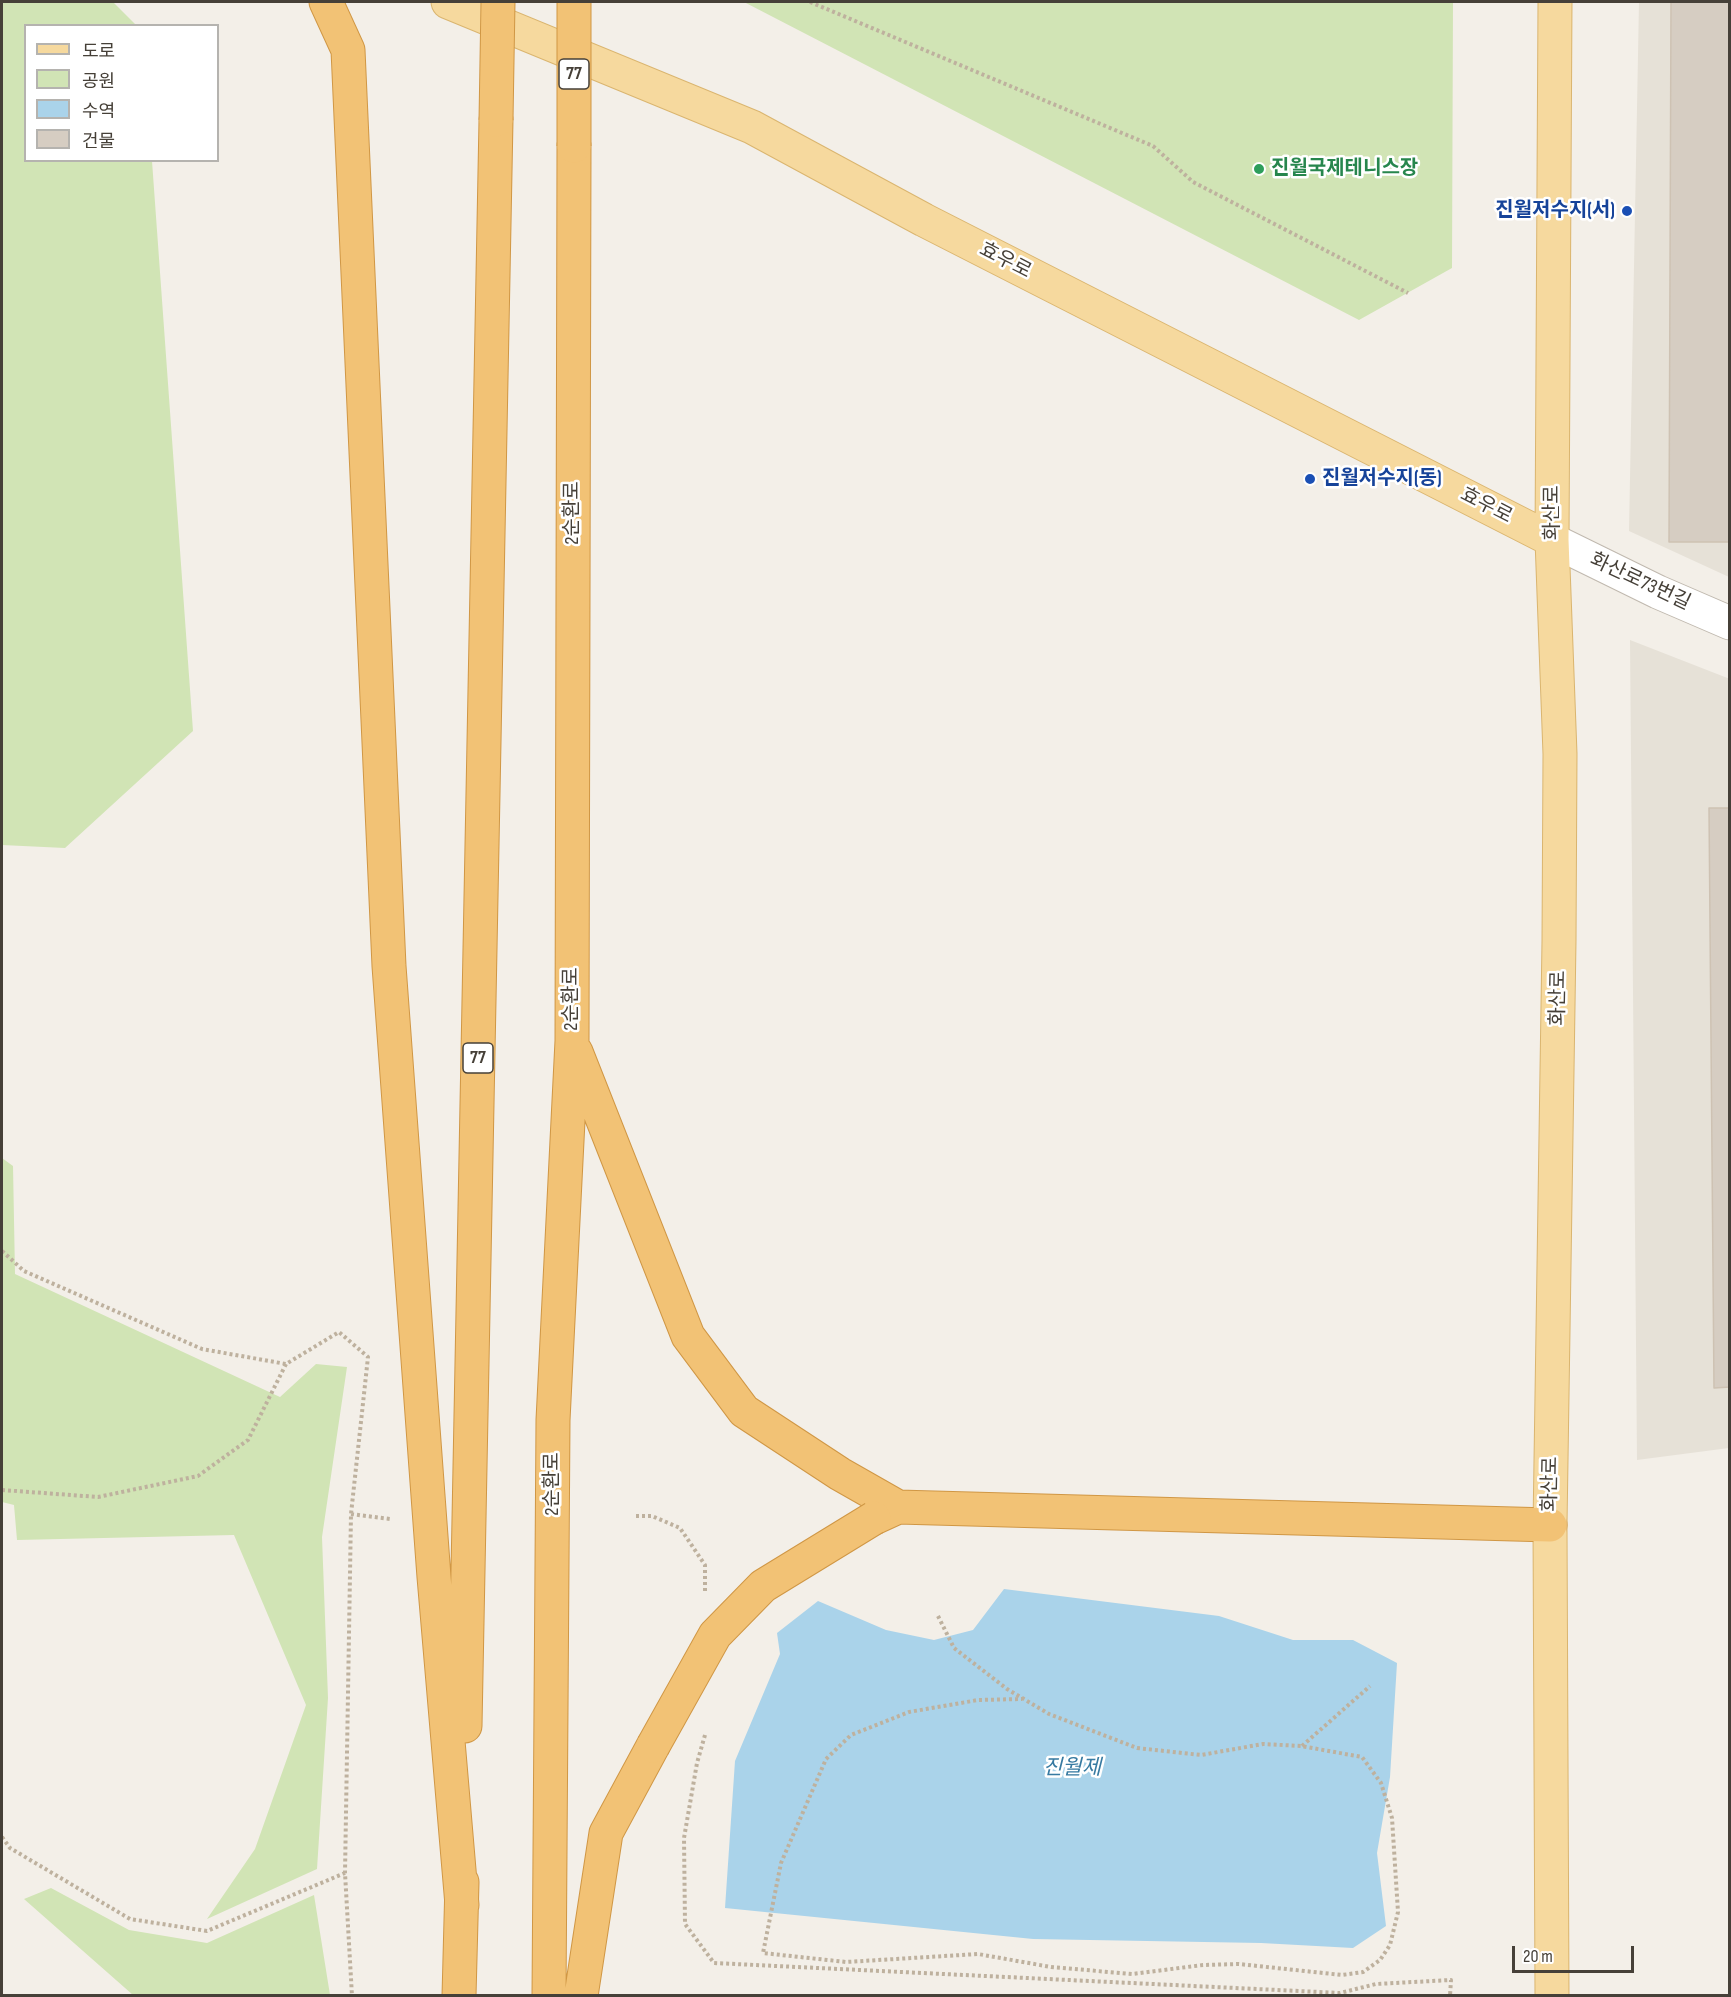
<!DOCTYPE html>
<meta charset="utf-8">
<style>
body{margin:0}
#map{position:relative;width:1731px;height:1997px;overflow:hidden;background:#f3efe8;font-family:"Sofia Sans Condensed","Noto Sans KR",sans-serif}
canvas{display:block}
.frame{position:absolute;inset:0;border:3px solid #464038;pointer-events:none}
.legend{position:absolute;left:24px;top:24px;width:195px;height:138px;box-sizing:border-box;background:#fff;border:2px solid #b5b3af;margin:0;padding:8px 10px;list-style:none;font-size:18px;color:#464038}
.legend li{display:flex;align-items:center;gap:12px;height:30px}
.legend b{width:30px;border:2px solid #b5b3af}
.scale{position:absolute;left:1512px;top:1946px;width:122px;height:27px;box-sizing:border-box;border:3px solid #464038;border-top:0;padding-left:8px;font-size:18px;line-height:21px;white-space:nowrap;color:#464038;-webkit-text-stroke:4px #fff;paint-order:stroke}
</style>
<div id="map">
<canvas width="1731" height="1997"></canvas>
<div class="frame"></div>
<ul class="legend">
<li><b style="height:8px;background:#f6d99e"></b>도로</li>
<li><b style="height:16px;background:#d1e4b5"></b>공원</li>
<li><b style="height:16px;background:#aad3ea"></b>수역</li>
<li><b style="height:16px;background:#d6cdc2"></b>건물</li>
</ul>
<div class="scale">20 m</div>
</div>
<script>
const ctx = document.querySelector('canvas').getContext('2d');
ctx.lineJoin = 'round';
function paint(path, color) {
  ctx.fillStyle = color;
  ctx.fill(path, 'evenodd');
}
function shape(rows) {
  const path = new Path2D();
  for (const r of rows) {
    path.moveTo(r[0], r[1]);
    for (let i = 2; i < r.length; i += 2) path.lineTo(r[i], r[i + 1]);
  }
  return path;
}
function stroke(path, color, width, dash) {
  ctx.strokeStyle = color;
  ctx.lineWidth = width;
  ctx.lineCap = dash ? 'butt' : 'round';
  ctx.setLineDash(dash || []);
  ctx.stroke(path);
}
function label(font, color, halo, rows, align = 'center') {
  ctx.font = font + ' "Sofia Sans Condensed","Noto Sans KR",sans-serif';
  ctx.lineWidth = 5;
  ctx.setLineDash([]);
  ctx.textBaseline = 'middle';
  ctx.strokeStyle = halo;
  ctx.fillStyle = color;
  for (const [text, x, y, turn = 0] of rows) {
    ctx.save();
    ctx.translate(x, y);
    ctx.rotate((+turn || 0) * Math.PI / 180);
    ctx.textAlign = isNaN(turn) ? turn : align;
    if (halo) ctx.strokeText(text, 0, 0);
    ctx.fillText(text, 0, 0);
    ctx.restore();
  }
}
paint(shape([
 [1639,2,1729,2,1729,577,1629,531],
 [1630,640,1730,679,1729,1448,1637,1460]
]), '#e6e1d7');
paint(shape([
 [2,2,113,2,136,25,26,26,26,160,152,161,193,731,65,848,2,845],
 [744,2,1453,2,1452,268,1359,320],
 [2,1158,13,1166,15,1274,280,1397,316,1364,347,1367,322,1537,328,1698,317,1869,207,1919,255,1849,306,1705,234,1535,17,1540,14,1505,2,1502],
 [51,1888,129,1930,207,1943,314,1895,330,1995,133,1995,24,1899]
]), '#d1e4b5');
paint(shape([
 [1004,1589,1219,1616,1293,1640,1353,1640,1397,1663,1390,1777,1377,1853,1386,1926,1353,1948,1261,1943,1033,1939,725,1908,735,1761,780,1654,777,1633,818,1601,886,1630,934,1640,973,1630]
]), '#aad3ea');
const building = shape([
 [1671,2,1730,2,1730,542,1669,542,1671,2],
 [1709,808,1730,808,1730,1387,1714,1388,1709,808]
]);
paint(building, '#d6cdc2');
stroke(building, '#cec2b3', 1.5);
const minor = shape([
 [1552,540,1658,592,1730,623]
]);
const major = shape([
 [448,2,752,127,924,220,1552,540],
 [1552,1996,1550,1525,1559,941,1560,754,1552,540,1555,2]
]);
const highway = shape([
 [326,2,348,50,389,966,434,1577,462,1905],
 [576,1052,688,1336,744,1411,840,1474,898,1507],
 [874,1518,898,1507,1550,1525],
 [465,1726,496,120],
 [459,1996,462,1882],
 [549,1996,553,1420,572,1041,574,146],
 [581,1996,606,1833,653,1746]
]);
stroke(minor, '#c0b9af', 35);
stroke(major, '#dab56f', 35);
stroke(highway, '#d09745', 35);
stroke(shape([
 [810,2,1153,146,1193,182,1408,293],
 [2,1251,24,1271,202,1349,286,1364,339,1332,368,1357,351,1514,345,1873,352,1996],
 [2,1490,98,1497,198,1476,248,1440,286,1364],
 [351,1514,390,1519],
 [636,1516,652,1516,680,1528,705,1565,705,1592],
 [938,1616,954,1648,1007,1689,1049,1714,1137,1748,1201,1755,1263,1744,1301,1746,1362,1757,1381,1783,1392,1818,1398,1912,1390,1945,1380,1960,1363,1972,1342,1975,1239,1964,1203,1965,1132,1974,1051,1967,978,1954,846,1962,763,1953,781,1863,826,1759,851,1735,909,1712,978,1700,1022,1699],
 [705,1735,697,1763,684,1838,685,1924,714,1963,1340,1993,1376,1984,1451,1980,1450,1996],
 [1302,1746,1370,1686],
 [2,1837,10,1848,130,1919,207,1931,345,1873]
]), '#beb19e', 4, [3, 3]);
stroke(minor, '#fff', 33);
stroke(major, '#f6d99e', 33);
stroke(highway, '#f2c275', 33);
const highwayBridge = shape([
 [496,120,498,2],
 [574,146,574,2],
 [653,1746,715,1635,763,1586,874,1518]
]);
stroke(highwayBridge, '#d09745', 35, []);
stroke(highwayBridge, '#f2c275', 33);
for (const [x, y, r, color] of [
 [1259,169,6,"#2e9e5b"],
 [1627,211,6,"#1a4fb4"],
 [1310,479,6,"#1a4fb4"]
]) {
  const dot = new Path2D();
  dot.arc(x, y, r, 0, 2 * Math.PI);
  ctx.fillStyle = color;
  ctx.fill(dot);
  stroke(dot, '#fff', 2);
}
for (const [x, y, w] of [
 [574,74,30],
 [478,1058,30]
]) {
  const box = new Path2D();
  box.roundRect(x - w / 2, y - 15, w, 30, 4.5);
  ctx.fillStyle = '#fff';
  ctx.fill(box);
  stroke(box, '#464038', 1.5);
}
label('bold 18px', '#464038', null, [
 ["77",574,74],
 ["77",478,1058]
]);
label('bold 20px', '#27864d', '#fff', [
 ["진월국제테니스장",1271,169]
], 'left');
label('bold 20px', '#164399', '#fff', [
 ["진월저수지(서)",1615,211],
 ["진월저수지(동)",1322,479,"left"]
], 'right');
label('20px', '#464038', '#fff', [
 ["효우로",1005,261,27],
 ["효우로",1486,506,27],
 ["2순환로",573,513,-90],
 ["화산로",1553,513,-90],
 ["화산로73번길",1640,582,25],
 ["화산로",1559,998,-89],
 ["2순환로",572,999,-90],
 ["2순환로",553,1484,-90],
 ["화산로",1551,1484,-89]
]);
label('italic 21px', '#377aa1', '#fff', [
 ["진월제",1072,1769]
]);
</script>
